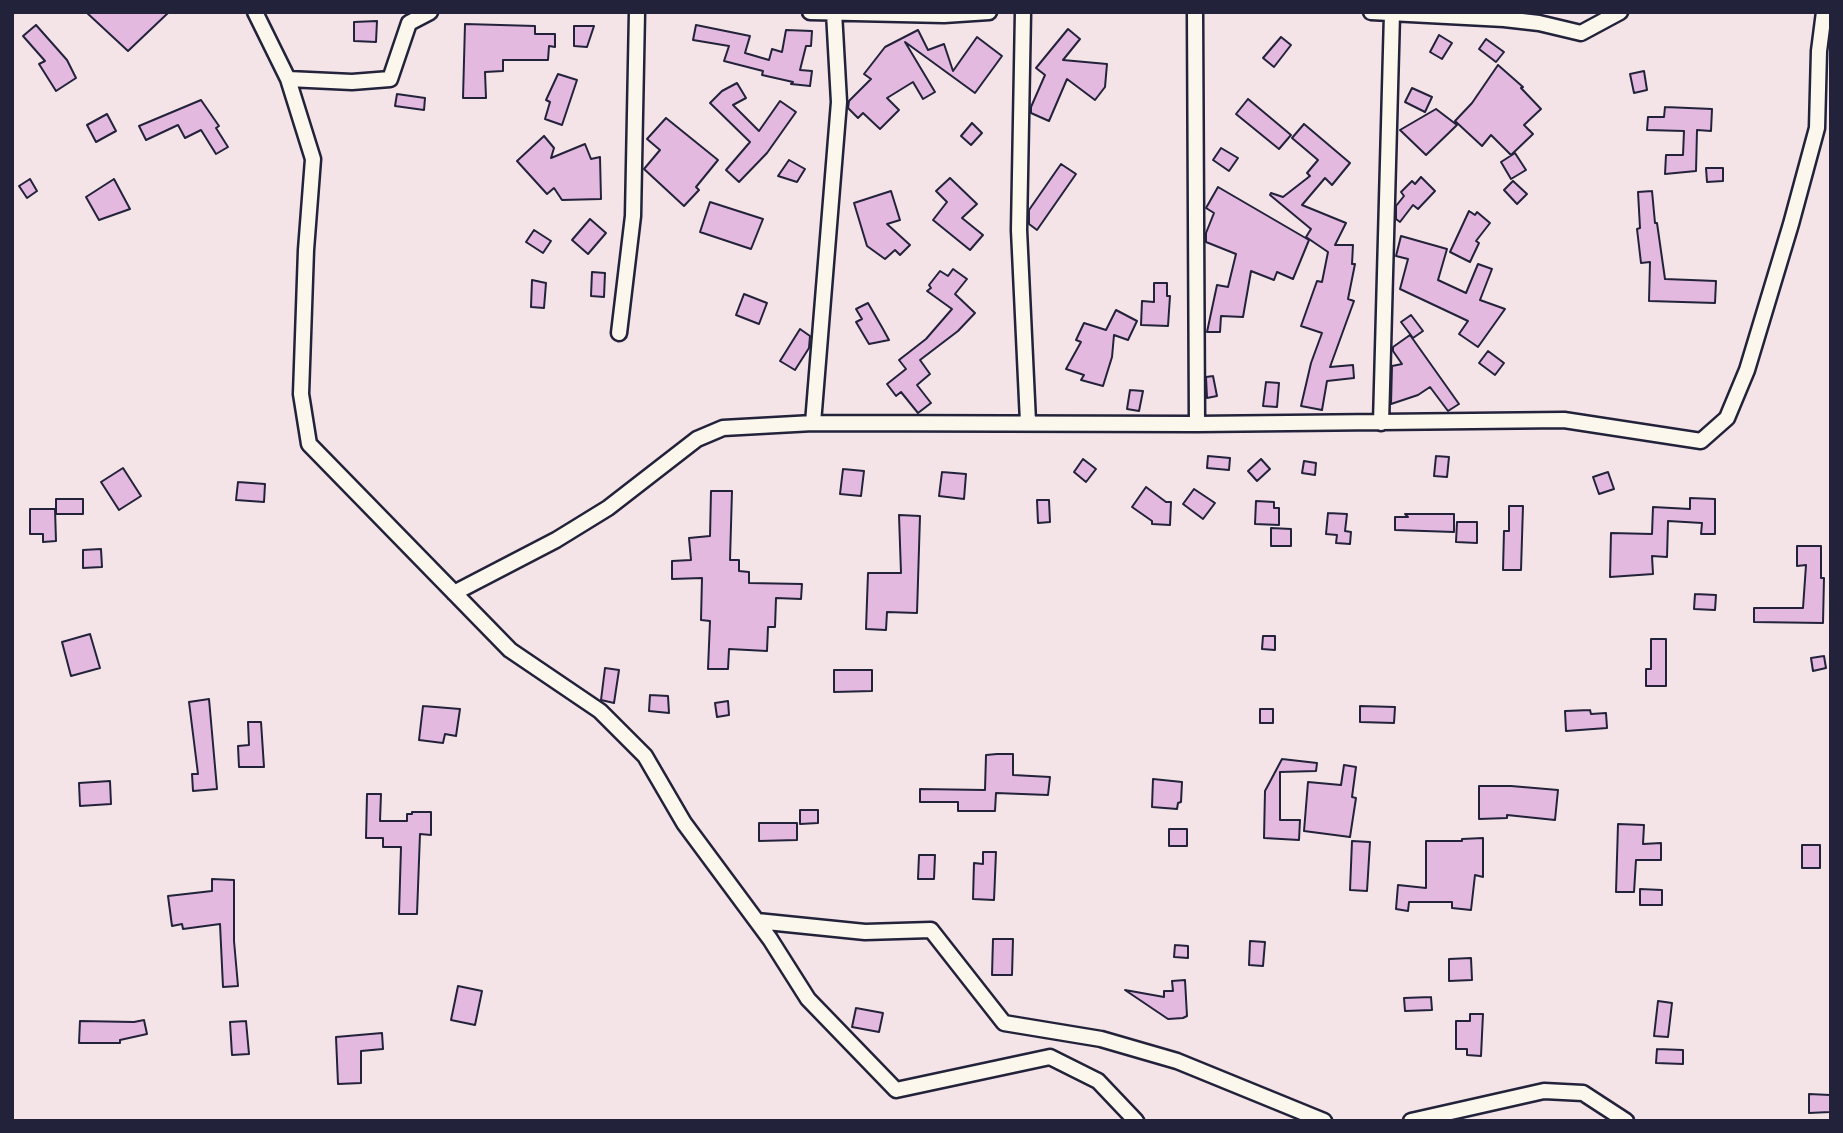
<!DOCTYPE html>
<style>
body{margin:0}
#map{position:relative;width:1843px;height:1133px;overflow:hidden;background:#f4e4e8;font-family:"Playpen Sans",sans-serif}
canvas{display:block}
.frame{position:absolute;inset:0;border:14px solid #22223b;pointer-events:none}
</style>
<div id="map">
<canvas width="1843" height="1133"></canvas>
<div class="frame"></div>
</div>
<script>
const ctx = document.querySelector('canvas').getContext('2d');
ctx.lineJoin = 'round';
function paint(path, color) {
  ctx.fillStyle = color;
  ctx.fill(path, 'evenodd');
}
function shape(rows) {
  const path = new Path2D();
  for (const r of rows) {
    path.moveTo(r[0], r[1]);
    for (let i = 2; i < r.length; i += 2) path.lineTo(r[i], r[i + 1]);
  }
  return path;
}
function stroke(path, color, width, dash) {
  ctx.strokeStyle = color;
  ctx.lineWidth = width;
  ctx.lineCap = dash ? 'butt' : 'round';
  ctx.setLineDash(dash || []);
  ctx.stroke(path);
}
const building = shape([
 [86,12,169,12,128,51,86,12],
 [377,21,376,42,354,41,354,22,377,21],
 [465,24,535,26,535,34,555,34,555,47,549,46,548,60,503,60,503,71,485,72,486,98,463,98,465,24],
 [36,25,67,60,76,78,56,91,39,64,45,61,23,36,36,25],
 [696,25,750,36,745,53,769,60,772,49,782,52,786,30,812,31,811,46,806,46,800,70,812,71,810,86,791,84,793,82,762,75,763,71,724,61,729,46,693,40,696,25],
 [574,26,594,26,587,47,574,46,574,26],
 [1068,29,1080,39,1063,60,1107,64,1105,87,1095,100,1067,79,1049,121,1031,113,1031,107,1045,75,1036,68,1068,29],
 [918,30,928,50,944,44,953,71,977,37,1002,56,975,93,905,42,935,92,923,99,913,82,887,98,899,110,880,129,863,113,858,118,848,108,849,101,871,79,864,74,885,47,918,30],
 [1439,35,1452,43,1442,59,1430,52,1439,35],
 [1281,37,1291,45,1274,67,1263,58,1281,37],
 [1486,39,1504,52,1496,62,1479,49,1486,39],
 [1498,65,1523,87,1521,88,1541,109,1524,125,1533,134,1511,155,1491,135,1482,146,1455,121,1472,103,1498,65],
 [1644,71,1647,90,1634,93,1630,74,1644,71],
 [558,74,577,80,562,125,545,119,550,102,546,100,558,74],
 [737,83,746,98,733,105,759,131,780,101,796,112,767,153,739,182,726,170,750,142,710,103,722,91,737,83],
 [1412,88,1432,97,1425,112,1405,102,1412,88],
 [397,94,425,98,424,110,395,106,397,94],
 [1248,99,1291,135,1279,149,1236,114,1248,99],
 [201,100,219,126,216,128,228,147,216,154,201,130,185,138,178,125,146,140,139,126,201,100],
 [1665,107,1712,109,1711,131,1697,130,1696,171,1665,174,1666,155,1683,155,1684,131,1647,130,1648,117,1664,117,1665,107],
 [1436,109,1457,125,1426,155,1400,130,1436,109],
 [107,114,116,131,96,142,87,125,107,114],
 [666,118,718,160,696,187,699,190,684,206,644,169,660,150,647,139,666,118],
 [972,123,982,133,971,145,961,136,972,123],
 [1304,124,1350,163,1332,185,1325,178,1302,205,1346,223,1335,245,1353,245,1352,264,1355,264,1348,299,1354,301,1330,367,1353,365,1354,378,1327,381,1322,410,1301,406,1311,363,1322,333,1301,326,1317,281,1322,282,1328,252,1306,237,1311,229,1270,195,1271,193,1283,197,1310,176,1307,173,1318,160,1292,138,1304,124],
 [544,136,554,148,551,158,585,144,591,159,600,157,601,199,562,200,554,188,547,194,517,161,544,136],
 [1221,148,1238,158,1229,171,1213,160,1221,148],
 [1515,153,1526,170,1511,179,1501,162,1515,153],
 [789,160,805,169,797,182,778,176,789,160],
 [1061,164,1076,174,1037,230,1029,224,1029,210,1061,164],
 [1706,168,1723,168,1723,181,1707,182,1706,168],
 [1421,177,1435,191,1418,209,1413,205,1400,222,1396,219,1396,206,1404,196,1401,192,1412,181,1415,184,1421,177],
 [950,178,977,204,962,218,983,235,970,250,933,220,947,202,936,191,950,178],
 [30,179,37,191,27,198,19,186,30,179],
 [114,179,130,209,99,220,86,197,114,179],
 [1513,181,1527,194,1517,204,1504,190,1513,181],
 [1218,187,1309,240,1293,279,1277,272,1274,280,1251,271,1243,317,1221,316,1220,332,1207,332,1217,285,1228,287,1236,254,1206,242,1206,233,1214,213,1206,208,1218,187],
 [891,191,900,220,887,224,910,245,900,255,895,250,885,259,867,246,854,203,891,191],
 [1652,191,1655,223,1657,223,1665,279,1716,281,1715,303,1649,301,1650,262,1641,263,1637,229,1640,228,1638,192,1652,191],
 [710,202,763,219,751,249,700,232,710,202],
 [1469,211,1475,215,1477,212,1490,223,1476,241,1479,243,1470,262,1450,252,1469,211],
 [590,219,606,233,588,254,572,240,590,219],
 [534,230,551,241,543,253,526,242,534,230],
 [1401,236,1447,249,1438,280,1466,293,1478,264,1492,269,1480,300,1505,309,1478,347,1459,334,1468,321,1400,289,1408,259,1396,256,1401,236],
 [953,269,967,279,955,294,975,313,958,331,920,360,930,374,917,385,931,403,918,413,901,392,896,396,887,384,906,369,899,360,926,339,952,309,927,291,931,288,929,285,940,271,948,276,953,269],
 [592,272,605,273,604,297,591,296,592,272],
 [532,280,546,283,544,308,531,307,532,280],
 [1154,283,1167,283,1167,296,1170,296,1168,326,1141,325,1142,301,1154,302,1154,283],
 [744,294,767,303,759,324,736,315,744,294],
 [868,303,883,329,889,340,869,344,856,322,862,319,856,309,868,303],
 [1116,310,1137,321,1128,340,1114,335,1112,357,1103,386,1081,380,1084,375,1066,369,1081,342,1076,340,1084,323,1106,330,1116,310],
 [1411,315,1423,331,1413,338,1401,322,1411,315],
 [800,329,810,336,809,348,795,370,780,361,800,329],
 [1410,335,1459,404,1448,411,1430,387,1418,395,1391,404,1392,366,1402,364,1393,351,1393,347,1410,335],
 [1488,351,1504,363,1495,375,1479,363,1488,351],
 [1213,376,1217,396,1207,398,1206,377,1213,376],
 [1266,382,1279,383,1277,407,1263,406,1266,382],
 [1130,390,1143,391,1139,411,1127,409,1130,390],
 [1208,456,1230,458,1229,470,1207,468,1208,456],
 [1436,456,1449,457,1447,477,1434,476,1436,456],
 [1083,459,1096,469,1086,482,1074,472,1083,459],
 [1261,459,1270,469,1257,481,1248,471,1261,459],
 [1304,461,1316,463,1315,475,1302,473,1304,461],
 [123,468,141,496,119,510,101,482,123,468],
 [843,469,864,471,861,496,840,494,843,469],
 [942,472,966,474,964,499,939,496,942,472],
 [1608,472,1614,489,1599,494,1593,477,1608,472],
 [238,482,265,484,264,502,236,500,238,482],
 [1146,487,1166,502,1171,502,1170,525,1152,524,1152,521,1132,507,1146,487],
 [1194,489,1215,503,1203,519,1183,504,1194,489],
 [711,491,732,491,730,560,739,560,739,571,749,572,749,583,802,584,801,599,776,598,775,627,768,627,767,651,729,649,728,669,708,669,710,621,701,620,702,578,672,579,672,561,691,560,689,538,710,536,711,491],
 [1690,498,1715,499,1715,534,1701,534,1702,523,1668,521,1667,557,1652,556,1653,574,1610,577,1611,533,1652,534,1653,507,1690,509,1690,498],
 [56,499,83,499,83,514,56,514,56,499],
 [1037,500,1049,500,1050,522,1038,523,1037,500],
 [1256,501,1274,502,1274,508,1279,508,1279,525,1255,524,1256,501],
 [1509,506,1523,506,1521,570,1503,570,1504,531,1509,531,1509,506],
 [30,509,55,509,56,541,43,542,43,534,30,534,30,509],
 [1328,513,1347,514,1345,531,1351,532,1350,544,1336,543,1337,535,1326,534,1328,513],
 [1405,514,1454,514,1454,532,1395,530,1395,517,1408,517,1405,514],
 [899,515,920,516,917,613,887,612,886,630,866,629,868,573,901,573,899,515],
 [1457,522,1477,522,1477,543,1456,542,1457,522],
 [1271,528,1291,529,1291,546,1271,546,1271,528],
 [1797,546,1821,546,1821,578,1824,578,1823,623,1754,622,1754,608,1803,608,1806,565,1797,566,1797,546],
 [101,549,102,567,83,568,83,550,101,549],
 [1695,594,1716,595,1715,610,1694,609,1695,594],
 [90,634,100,668,71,676,62,642,90,634],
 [1263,636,1275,636,1275,650,1262,649,1263,636],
 [1651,639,1666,639,1666,686,1646,686,1646,669,1651,669,1651,639],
 [1824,656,1826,668,1813,671,1811,658,1824,656],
 [605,668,619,670,614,703,601,700,605,668],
 [834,670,872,670,872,691,834,692,834,670],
 [650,695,668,696,669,713,649,711,650,695],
 [209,699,217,789,193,791,192,774,198,774,189,702,209,699],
 [728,701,729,715,717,717,715,703,728,701],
 [423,706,460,709,456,736,445,734,443,743,419,740,423,706],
 [1360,706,1395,707,1394,723,1360,722,1360,706],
 [1260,709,1273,709,1273,723,1260,723,1260,709],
 [1590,710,1591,714,1606,713,1607,728,1566,731,1565,711,1590,710],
 [248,722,261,722,264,767,239,767,238,746,249,745,248,722],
 [997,754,1013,754,1013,775,1050,777,1048,795,996,793,995,811,958,811,958,802,920,802,920,789,985,790,986,755,997,754],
 [1282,759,1317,763,1316,771,1280,772,1280,820,1300,820,1299,840,1264,838,1265,791,1282,759],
 [1344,765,1356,767,1352,797,1356,798,1350,837,1304,831,1308,782,1341,785,1344,765],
 [1153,779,1182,782,1181,802,1178,803,1177,809,1152,807,1153,779],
 [110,781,111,804,80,806,79,783,110,781],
 [1479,786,1511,786,1558,790,1555,820,1507,815,1507,818,1479,819,1479,786],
 [367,794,381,794,380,821,407,821,407,814,412,814,412,812,431,812,431,835,420,834,417,914,399,914,401,847,383,847,383,838,366,838,367,794],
 [800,810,818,810,818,823,800,824,800,810],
 [759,823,797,823,797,840,759,841,759,823],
 [1618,824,1644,825,1643,844,1661,843,1661,860,1636,860,1634,892,1616,892,1618,824],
 [1169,829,1187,829,1187,846,1169,846,1169,829],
 [1483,838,1483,877,1475,875,1471,910,1452,908,1452,902,1409,902,1408,911,1396,909,1398,885,1426,888,1426,841,1462,841,1462,839,1483,838],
 [1352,841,1370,842,1367,891,1350,890,1352,841],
 [1802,845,1820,845,1820,868,1802,868,1802,845],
 [983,852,996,852,994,900,973,899,974,863,983,864,983,852],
 [919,855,935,855,934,879,918,879,919,855],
 [212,879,234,880,234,941,238,986,223,987,220,924,183,929,182,924,172,926,168,896,212,891,212,879],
 [1640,889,1662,890,1662,905,1640,905,1640,889],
 [993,939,1013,939,1012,975,992,975,993,939],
 [1250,941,1265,942,1263,966,1249,965,1250,941],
 [1175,945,1188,946,1188,958,1174,957,1175,945],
 [1471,958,1472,980,1449,981,1449,959,1471,958],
 [1185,980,1187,1016,1183,1018,1168,1019,1125,990,1164,997,1164,991,1173,991,1172,981,1185,980],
 [458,986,482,991,475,1025,451,1020,458,986],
 [1431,997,1432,1010,1405,1011,1404,998,1431,997],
 [1658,1001,1672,1003,1668,1037,1654,1036,1658,1001],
 [856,1008,883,1013,879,1032,852,1027,856,1008],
 [1470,1014,1483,1014,1481,1056,1467,1055,1467,1049,1456,1049,1456,1021,1470,1021,1470,1014],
 [144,1020,147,1034,120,1040,120,1043,79,1043,80,1021,134,1022,144,1020],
 [246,1021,249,1054,232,1055,230,1022,246,1021],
 [382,1033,383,1049,361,1051,361,1083,338,1084,336,1037,382,1033],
 [1657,1049,1683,1050,1683,1064,1656,1063,1657,1049],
 [1809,1094,1830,1095,1830,1112,1809,1113,1809,1094]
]);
paint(building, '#e4b9df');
stroke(building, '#22223b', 2);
const minor = shape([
 [255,12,288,79,313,159,306,250,301,394,309,444,510,650,600,711,645,756,684,823,770,939,808,999,896,1090,1050,1057,1098,1081,1136,1121],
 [810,12,944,15,989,12],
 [1023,12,1019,230,1028,422],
 [1195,12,1197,424],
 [1371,12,1504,19,1539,23,1581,33,1620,12],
 [288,79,352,82,390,79,409,23,430,12],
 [619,333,633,216,637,12],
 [813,423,839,102,834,12],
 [1381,423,1392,14],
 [454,593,556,540,608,508,697,439,723,428,813,423,1197,424,1564,420,1701,441,1727,418,1747,370,1791,224,1817,128,1819,51,1824,12],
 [757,921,865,932,931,930,1004,1023,1101,1039,1177,1061,1324,1121],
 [1411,1121,1544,1091,1583,1093,1626,1121]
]);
stroke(minor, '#22223b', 19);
stroke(minor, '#fbf7ec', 14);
</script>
